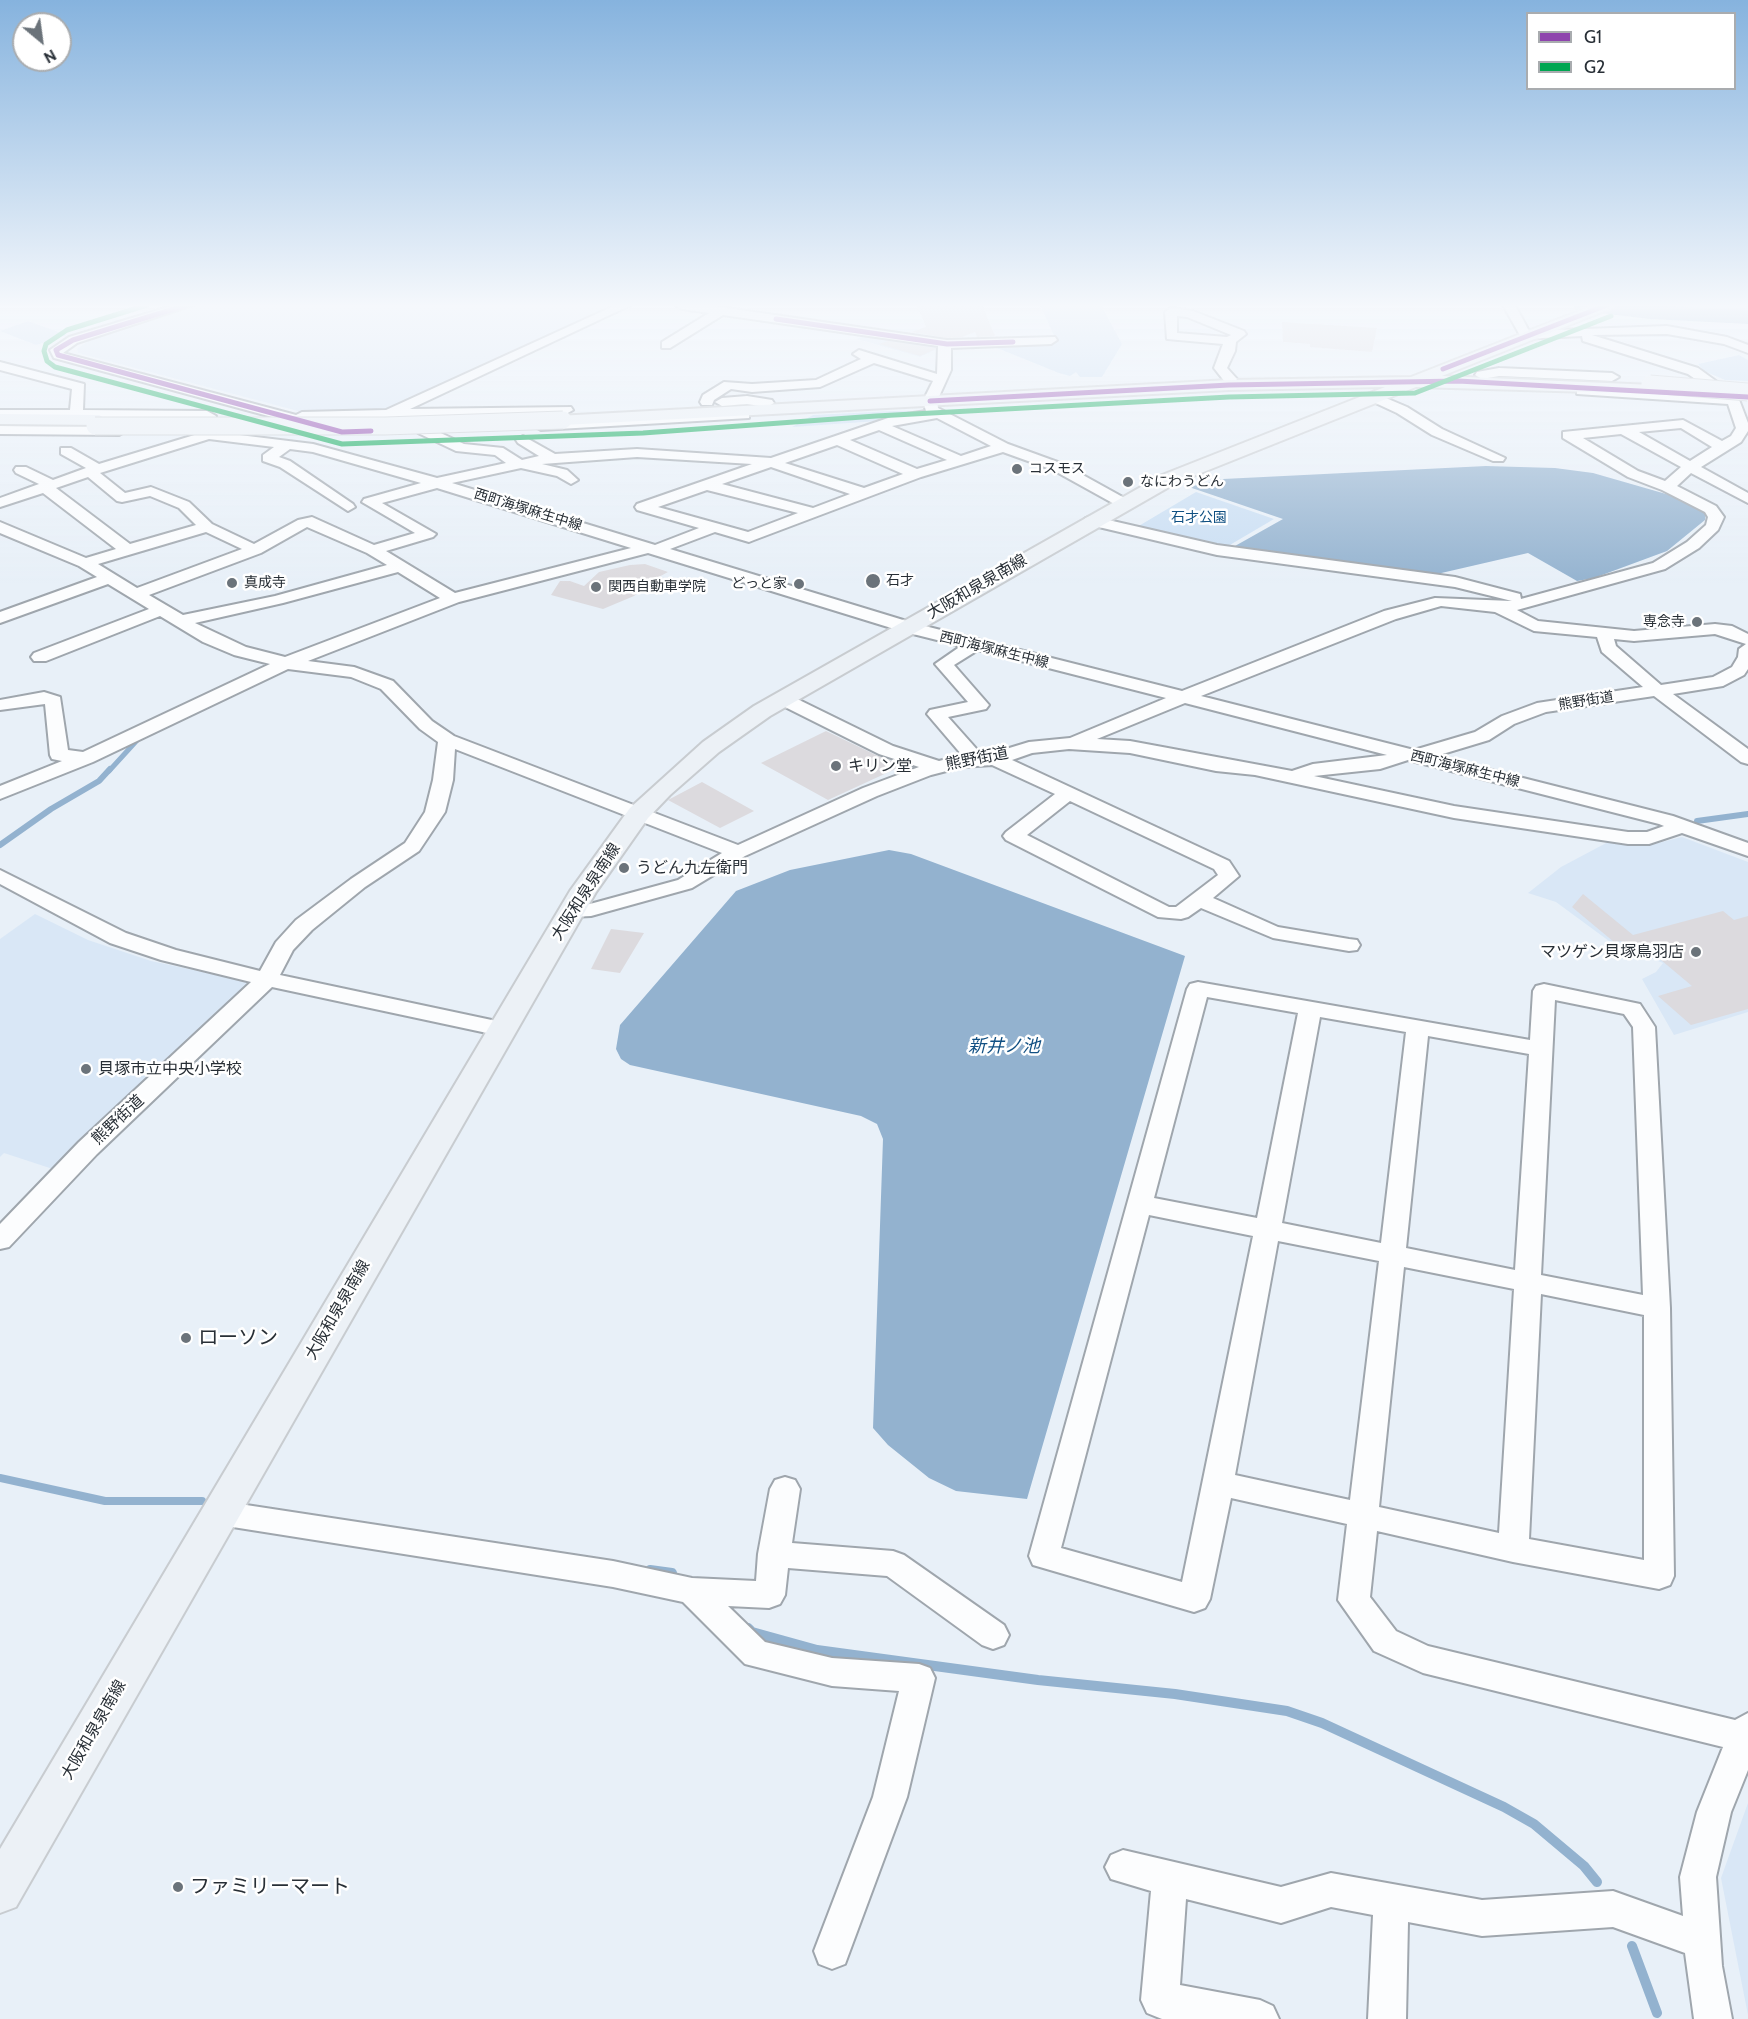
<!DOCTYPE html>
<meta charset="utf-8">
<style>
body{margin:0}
#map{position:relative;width:1748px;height:2019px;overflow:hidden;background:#e8f0f8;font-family:Cabin,sans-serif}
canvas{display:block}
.legend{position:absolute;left:1526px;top:12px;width:210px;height:78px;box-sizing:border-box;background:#fff;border:2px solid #a9acaf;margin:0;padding:8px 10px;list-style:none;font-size:18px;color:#282f36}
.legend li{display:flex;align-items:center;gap:12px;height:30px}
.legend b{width:30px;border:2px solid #a9acaf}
.north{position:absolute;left:12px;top:12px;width:60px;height:60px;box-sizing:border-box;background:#fff;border:2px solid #a9acaf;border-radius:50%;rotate:151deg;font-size:16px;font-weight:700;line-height:24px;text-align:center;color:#282f36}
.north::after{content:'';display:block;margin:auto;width:21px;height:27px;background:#6b737a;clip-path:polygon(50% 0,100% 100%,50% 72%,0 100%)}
</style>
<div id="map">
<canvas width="1748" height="2019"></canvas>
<ul class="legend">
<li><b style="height:8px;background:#8e44ad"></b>G1</li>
<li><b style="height:8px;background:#00a651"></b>G2</li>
</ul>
<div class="north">N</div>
</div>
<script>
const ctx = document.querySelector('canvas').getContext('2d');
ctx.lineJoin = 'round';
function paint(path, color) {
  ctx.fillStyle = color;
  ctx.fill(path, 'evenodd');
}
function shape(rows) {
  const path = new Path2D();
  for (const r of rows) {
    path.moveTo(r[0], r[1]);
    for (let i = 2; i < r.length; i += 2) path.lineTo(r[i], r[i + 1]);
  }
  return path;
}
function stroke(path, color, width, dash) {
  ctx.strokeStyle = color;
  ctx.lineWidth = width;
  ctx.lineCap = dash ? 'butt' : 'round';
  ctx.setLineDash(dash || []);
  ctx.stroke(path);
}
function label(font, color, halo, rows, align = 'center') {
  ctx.font = font + ' Cabin,"Noto Sans JP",sans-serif';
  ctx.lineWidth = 5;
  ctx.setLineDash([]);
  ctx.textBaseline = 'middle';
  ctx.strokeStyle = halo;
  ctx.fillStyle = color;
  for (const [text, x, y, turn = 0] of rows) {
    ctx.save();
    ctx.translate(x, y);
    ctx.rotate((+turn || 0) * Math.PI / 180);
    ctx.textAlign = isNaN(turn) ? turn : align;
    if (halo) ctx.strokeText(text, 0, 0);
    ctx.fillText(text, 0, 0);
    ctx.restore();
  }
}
paint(shape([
 [199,305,619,305,386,411,302,412,78,353,77,349,88,341],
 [871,333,916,340,942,347,920,357,857,339],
 [1682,837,1748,862,1748,1012,1674,1035,1642,979,1656,972,1663,963,1609,941,1556,902,1528,893,1561,867,1610,841,1646,846],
 [35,914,88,940,151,961,245,981,255,991,65,1173,4,1153,0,1157,0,939],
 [1748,1803,1748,2015,1721,1878]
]), '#d9e7f6');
paint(shape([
 [1040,305,1101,305,1122,344,1102,377,1080,377,1076,372,1070,376,1059,373,992,346,1057,342],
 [1651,305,1748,305,1748,314,1681,309],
 [28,321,67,335,36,345,0,331],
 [1739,355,1748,360,1748,381,1725,380,1704,371,1698,364],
 [894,411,909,411,912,414,879,421,792,427,813,415],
 [1196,492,1274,519,1223,549,1137,527]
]), '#c9def3');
paint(shape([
 [1486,466,1555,468,1593,473,1680,498,1706,514,1705,520,1667,551,1594,578,1577,581,1528,553,1437,574,1239,549,1235,546,1283,519,1189,487,1223,479],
 [889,850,911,854,1185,956,1027,1499,956,1491,929,1478,888,1445,873,1428,883,1139,877,1124,861,1116,630,1065,621,1059,616,1049,620,1025,736,891,790,870]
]), '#93b2cf');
stroke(shape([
 [109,771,140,737]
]), '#93b2cf', 5);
stroke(shape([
 [1697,821,1748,814],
 [0,845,51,809,99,781,110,769]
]), '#93b2cf', 6);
stroke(shape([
 [0,1478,105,1501,202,1501]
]), '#93b2cf', 8);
stroke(shape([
 [650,1570,672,1573],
 [748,1628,752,1632,817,1650,1038,1680,1175,1694,1287,1711,1322,1723,1504,1807,1534,1824,1584,1866,1597,1882],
 [1632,1946,1657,2013]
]), '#93b2cf', 10);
paint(shape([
 [1573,305,1644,305,1748,310,1748,324,1650,319,1584,311,1576,310,1573,305]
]), '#93b2cf');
paint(shape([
 [917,305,982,305,995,336,977,337,975,332,962,337,947,338,911,332,926,327],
 [1282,322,1377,328,1372,352,1310,347,1310,344,1283,342],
 [888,341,936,348,936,349,920,356,879,344],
 [645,564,668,572,644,585,644,588,634,596,603,609,551,595,560,581,570,581,584,586,599,572,630,565],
 [826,731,878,756,904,765,828,800,761,763],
 [702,782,754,811,720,828,668,800],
 [1583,894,1633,935,1723,911,1734,920,1748,916,1748,1009,1691,1025,1658,996,1692,986,1661,960,1621,941,1614,942,1572,907],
 [611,929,644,933,620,973,591,969]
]), '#dcdade');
const minor = shape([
 [175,305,193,305,77,343,63,353,296,415,302,412,386,410,616,305,631,305,410,409,571,407,573,410,566,414,313,420,327,426,320,430,54,358,50,350,69,337,175,305],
 [676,305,706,305,947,340,1055,337,1057,340,1051,344,951,348,951,370,937,401,938,408,1008,444,1063,464,1128,500,1130,503,1128,506,1118,506,1053,470,1003,452,921,477,754,540,749,542,715,532,670,549,913,623,1182,691,1384,611,1435,598,1512,601,1455,587,1217,555,1086,524,1083,521,1086,518,1091,516,1217,545,1455,577,1520,594,1521,599,1653,563,1687,542,1706,525,1708,517,1705,512,1662,490,1628,477,1563,438,1563,432,1683,420,1722,441,1731,436,1736,428,1728,404,1577,394,1577,388,1582,387,1718,395,1688,374,1583,341,1582,336,1522,339,1503,305,1515,305,1529,331,1667,326,1727,337,1748,345,1748,353,1724,344,1667,334,1592,335,1698,368,1738,397,1748,423,1748,431,1741,442,1701,467,1748,493,1748,503,1691,473,1677,486,1716,506,1724,517,1718,530,1699,548,1665,569,1517,610,1538,621,1634,631,1715,624,1732,626,1748,634,1748,669,1744,675,1723,686,1673,694,1748,749,1748,764,1741,762,1654,696,1546,712,1514,724,1489,740,1436,756,1673,816,1748,843,1748,856,1682,833,1649,844,1628,844,1454,818,1255,775,1216,771,1130,753,1069,749,1032,753,1012,760,1229,861,1239,876,1213,898,1278,927,1349,939,1357,940,1360,945,1357,950,1349,951,1273,938,1201,908,1188,917,1181,919,1158,917,1006,840,1003,836,1006,832,1055,794,992,765,962,767,931,775,877,796,745,856,692,888,591,916,571,917,564,915,560,911,564,907,590,904,678,880,722,853,455,749,453,780,445,812,419,851,365,887,312,930,293,950,280,975,501,1022,509,1024,512,1029,509,1034,501,1036,272,987,97,1154,9,1247,0,1249,0,1224,79,1142,251,982,161,960,110,943,0,884,0,870,126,933,176,950,260,971,276,942,296,920,351,879,405,843,425,812,433,780,438,742,420,729,381,689,351,677,288,669,93,762,0,799,0,786,62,761,52,759,50,755,45,704,0,710,0,700,44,692,60,697,68,750,83,752,270,664,234,655,203,642,160,616,46,661,34,661,31,657,34,653,149,609,108,584,0,623,0,612,97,577,79,566,0,533,0,522,86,558,116,549,43,493,0,507,0,498,39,484,16,473,14,470,16,467,26,467,53,480,86,468,61,454,61,448,71,448,99,464,201,433,202,419,0,418,0,410,70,410,72,389,0,370,0,362,84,384,83,410,207,411,216,416,215,432,313,444,437,478,506,463,495,455,456,451,418,433,418,427,428,427,464,444,503,448,522,460,539,456,518,443,516,440,523,436,555,454,637,449,771,458,894,416,926,411,923,401,933,381,874,363,820,387,752,392,731,389,714,400,712,405,702,405,700,402,703,395,724,382,752,384,816,380,861,359,853,354,859,350,937,374,938,346,723,315,670,348,662,348,662,342,709,313,682,309,676,305],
 [937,418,991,446,961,456,892,426,937,418],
 [1681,428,1712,447,1690,461,1639,432,1681,428],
 [879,430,947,460,917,469,850,440,879,430],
 [1621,434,1681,467,1665,481,1638,471,1583,438,1621,434],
 [209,439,274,447,263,455,263,461,280,467,348,511,355,507,353,504,290,461,279,457,290,449,313,452,421,483,364,499,362,502,415,533,374,545,312,517,298,520,254,544,212,524,189,502,151,487,125,493,100,473,209,439],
 [837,445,903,474,864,488,785,463,837,445],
 [637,457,752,464,637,504,635,507,637,510,699,528,655,545,452,483,521,468,557,476,571,484,578,480,567,470,542,464,637,457],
 [771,467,850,494,813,508,722,484,771,467],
 [88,477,117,501,122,502,150,496,179,508,196,525,130,544,56,488,88,477],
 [437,488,631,548,455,593,386,551,433,537,436,534,382,503,437,488],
 [707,490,798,513,748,532,658,507,707,490],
 [307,527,367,553,387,565,275,596,183,615,149,595,261,553,307,527],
 [206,532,242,549,137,588,98,564,206,532],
 [648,553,901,631,961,646,935,664,968,702,930,710,927,714,962,755,939,761,893,746,789,695,777,695,774,699,777,703,879,754,919,767,863,788,738,845,454,736,432,721,393,681,354,667,308,661,459,602,648,553],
 [398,572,440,598,285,657,246,647,195,623,283,603,398,572],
 [1441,606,1495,612,1534,631,1597,637,1602,652,1643,687,1537,703,1502,716,1475,732,1414,750,1201,696,1396,619,1441,606],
 [1715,634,1746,644,1739,649,1738,657,1732,667,1713,677,1661,685,1616,646,1614,639,1634,641,1715,634],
 [978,650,1166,698,1070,738,1029,742,993,753,981,754,948,717,986,709,989,705,954,665,978,650],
 [1185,703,1387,755,1313,764,1292,771,1130,741,1097,739,1185,703],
 [1408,760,1659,824,1664,826,1647,832,1628,832,1454,806,1314,776,1380,769,1408,760],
 [1070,801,1214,869,1218,875,1176,907,1169,907,1027,835,1070,801],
 [1171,308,1193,311,1244,331,1246,334,1236,342,1235,351,1227,368,1237,379,1235,382,1225,382,1214,368,1223,344,1167,339,1165,312,1171,308],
 [1177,316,1187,317,1231,335,1227,337,1177,333,1177,316],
 [1499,368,1612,373,1619,377,1612,381,1499,376,1482,379,1475,375,1477,372,1499,368],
 [1374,393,1407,407,1442,429,1505,458,1503,461,1493,461,1432,435,1397,413,1369,400,1367,397,1374,393],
 [747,396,772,400,774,403,767,407,747,404,722,406,715,402,722,398,747,396],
 [744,411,749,412,749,418,541,430,534,426,541,422,744,411],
 [0,426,119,427,126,431,119,435,0,434,0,426],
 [1198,982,1530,1040,1533,991,1536,986,1544,984,1640,1004,1655,1027,1670,1308,1674,1576,1670,1585,1659,1589,1513,1562,1377,1531,1370,1597,1396,1631,1428,1646,1735,1720,1748,1713,1748,1770,1731,1812,1716,1877,1722,1966,1732,2019,1694,2019,1685,1953,1613,1927,1482,1936,1408,1922,1406,2019,1368,2019,1373,1915,1331,1907,1281,1923,1186,1899,1180,1985,1260,2000,1273,2006,1279,2019,1162,2019,1147,2013,1141,2000,1151,1891,1111,1879,1105,1867,1111,1855,1123,1850,1281,1887,1331,1873,1482,1900,1613,1891,1683,1916,1680,1877,1697,1812,1723,1747,1423,1673,1374,1651,1338,1600,1347,1524,1231,1498,1210,1599,1205,1608,1194,1612,1033,1565,1029,1556,1187,989,1190,984,1198,982],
 [1207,997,1298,1013,1257,1218,1154,1198,1207,997],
 [1555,1000,1624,1014,1633,1027,1643,1295,1541,1275,1555,1000],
 [1320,1017,1406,1032,1381,1243,1282,1223,1320,1017],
 [1428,1036,1529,1054,1515,1270,1406,1248,1428,1036],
 [1149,1215,1253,1236,1182,1582,1061,1548,1149,1215],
 [1278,1241,1379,1261,1350,1500,1235,1475,1278,1241],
 [1404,1267,1514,1289,1499,1533,1379,1507,1404,1267],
 [1541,1294,1644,1315,1644,1560,1529,1539,1541,1294],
 [785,1477,795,1480,800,1489,792,1543,893,1551,904,1555,1004,1625,1009,1635,1004,1645,993,1649,982,1645,887,1576,788,1568,785,1595,780,1604,769,1608,728,1606,765,1642,832,1658,919,1664,930,1668,935,1678,907,1797,845,1964,832,1969,819,1964,814,1951,873,1797,899,1691,832,1686,745,1664,683,1602,613,1587,220,1525,209,1522,205,1513,209,1504,220,1501,613,1561,692,1578,756,1581,758,1554,770,1489,775,1480,785,1477]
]);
const major = shape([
 [1594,305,1615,305,1612,308,1442,376,1654,385,1662,390,1660,394,1416,387,1176,483,770,716,719,752,670,795,648,818,596,892,16,1907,0,1913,0,1849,570,891,630,808,703,742,754,706,1162,475,1385,387,1229,390,563,425,554,420,557,416,1229,380,1411,377,1594,305],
 [0,414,99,415,108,420,99,425,0,424,0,414]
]);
stroke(minor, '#9fa6ad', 4);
stroke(major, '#c8ccd0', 4);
paint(minor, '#fcfdfe');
paint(major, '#ecf1f6');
const majorBridge = shape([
 [1650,384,1748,392],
 [95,426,385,426,563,420]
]);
stroke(majorBridge, '#c8ccd0', 19, []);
stroke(majorBridge, '#ecf1f6', 17);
stroke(shape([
 [187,305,73,340,56,350,58,355,342,432,371,431],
 [776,319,947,344,1013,342],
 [1443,369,1607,305],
 [930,401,1229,385,1458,381,1748,397]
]), '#8e44ad', 5);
stroke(shape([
 [147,305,67,330,46,344,44,351,47,361,55,367,342,444,643,433,876,416,1229,397,1415,393,1611,316]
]), '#00a651', 5);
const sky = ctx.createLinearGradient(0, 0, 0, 588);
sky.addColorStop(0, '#86b3de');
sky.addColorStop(0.52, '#f5f8fc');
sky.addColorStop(1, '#f5f8fc00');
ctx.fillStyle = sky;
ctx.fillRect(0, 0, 1748, 588);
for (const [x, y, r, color] of [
 [1017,469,6,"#6b737a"],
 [1128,482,6,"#6b737a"],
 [873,581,8,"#6b737a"],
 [232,583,6,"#6b737a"],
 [799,584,6,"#6b737a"],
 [596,587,6,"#6b737a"],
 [1697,622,6,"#6b737a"],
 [836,766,6,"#6b737a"],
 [624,868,6,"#6b737a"],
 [1696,952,6,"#6b737a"],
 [86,1069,6,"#6b737a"],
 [186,1338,6,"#6b737a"],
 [178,1887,6,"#6b737a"]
]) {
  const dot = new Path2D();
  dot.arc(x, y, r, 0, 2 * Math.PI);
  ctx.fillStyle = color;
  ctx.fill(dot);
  stroke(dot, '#fff', 2);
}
label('14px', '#282f36', '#fff', [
 ["コスモス",1029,469],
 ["なにわうどん",1140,482],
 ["石才",886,581],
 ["真成寺",244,583],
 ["どっと家",787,584,"right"],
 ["関西自動車学院",608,587],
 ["専念寺",1685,622,"right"]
], 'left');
label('14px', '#282f36', '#fff', [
 ["西町海塚麻生中線",528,510,17],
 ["西町海塚麻生中線",994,650,14],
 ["熊野街道",1586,701,-9],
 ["西町海塚麻生中線",1465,769,14]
]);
label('14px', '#105082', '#fff', [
 ["石才公園",1199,518]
]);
label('16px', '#282f36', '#fff', [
 ["大阪和泉泉南線",977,587,-30],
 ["熊野街道",977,759,-11],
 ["大阪和泉泉南線",586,892,-57],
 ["熊野街道",118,1120,-43],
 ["大阪和泉泉南線",338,1310,-60],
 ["大阪和泉泉南線",94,1730,-60]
]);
label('16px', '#282f36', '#fff', [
 ["キリン堂",848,766],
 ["うどん九左衛門",636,868],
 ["マツゲン貝塚鳥羽店",1684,952,"right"],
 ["貝塚市立中央小学校",98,1069]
], 'left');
label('italic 18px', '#115083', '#fff', [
 ["新井ノ池",1004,1047]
]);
label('20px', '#282f36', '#fff', [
 ["ローソン",198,1338],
 ["ファミリーマート",190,1887]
], 'left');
</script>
